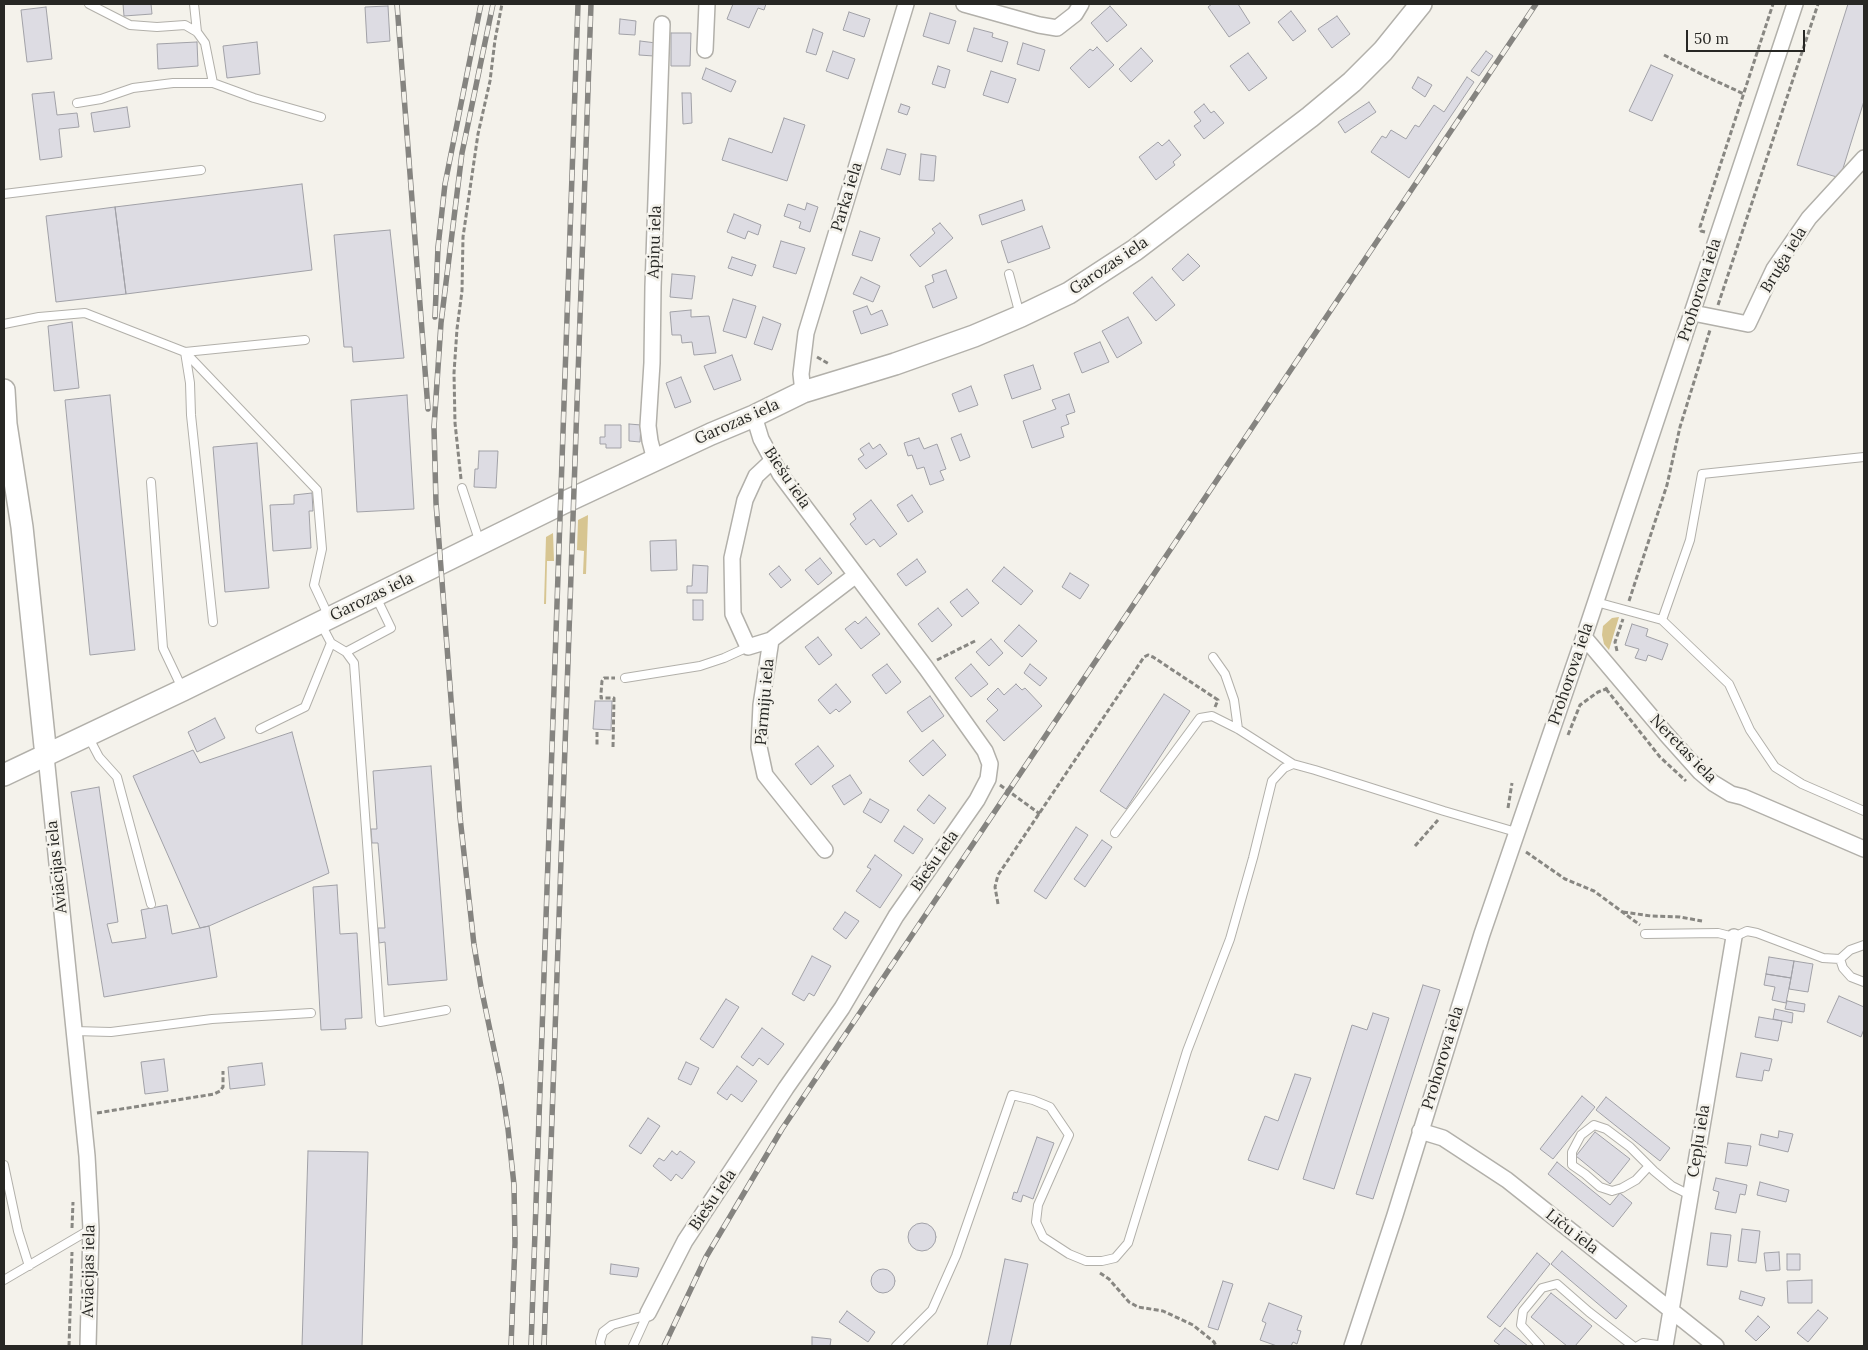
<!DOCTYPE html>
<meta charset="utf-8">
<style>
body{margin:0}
#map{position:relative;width:1868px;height:1350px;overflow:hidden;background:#f4f2eb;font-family:Lora,serif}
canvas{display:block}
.frame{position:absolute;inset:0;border:5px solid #272724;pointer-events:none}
.scale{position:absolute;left:1686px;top:30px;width:119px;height:22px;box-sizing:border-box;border:2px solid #272724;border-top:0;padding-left:6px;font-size:15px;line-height:18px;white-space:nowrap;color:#272724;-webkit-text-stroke:4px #f4f2eb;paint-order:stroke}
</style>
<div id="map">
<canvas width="1868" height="1350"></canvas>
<div class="frame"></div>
<div class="scale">50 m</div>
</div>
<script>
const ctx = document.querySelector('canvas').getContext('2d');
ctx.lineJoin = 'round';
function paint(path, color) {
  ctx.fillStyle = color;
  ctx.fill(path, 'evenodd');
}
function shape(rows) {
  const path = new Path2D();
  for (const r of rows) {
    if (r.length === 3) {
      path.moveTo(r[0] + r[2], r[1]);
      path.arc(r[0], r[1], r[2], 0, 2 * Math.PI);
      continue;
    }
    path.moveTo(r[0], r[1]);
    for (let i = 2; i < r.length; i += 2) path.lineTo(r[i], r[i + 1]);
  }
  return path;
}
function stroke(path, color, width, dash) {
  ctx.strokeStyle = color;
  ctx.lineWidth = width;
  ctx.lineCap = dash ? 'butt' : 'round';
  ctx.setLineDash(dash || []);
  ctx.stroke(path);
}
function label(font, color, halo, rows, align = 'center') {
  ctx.font = font + ' Lora,serif';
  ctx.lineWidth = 5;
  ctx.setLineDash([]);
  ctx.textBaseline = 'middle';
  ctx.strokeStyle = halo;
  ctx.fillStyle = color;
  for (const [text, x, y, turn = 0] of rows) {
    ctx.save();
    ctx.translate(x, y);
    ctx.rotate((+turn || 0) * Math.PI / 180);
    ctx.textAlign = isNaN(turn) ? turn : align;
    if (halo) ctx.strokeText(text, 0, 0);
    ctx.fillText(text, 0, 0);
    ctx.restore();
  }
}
paint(shape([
 [588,515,586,574,583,574,584,551,577,550,578,520],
 [553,533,554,561,547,561,546,604,544,604,546,537],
 [1619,617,1609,650,1604,644,1602,635,1603,626,1612,618]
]), '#d7c591');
const building = shape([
 [123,4,151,4,152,14,124,16,123,4],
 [733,4,766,4,764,10,758,8,749,28,727,19,733,4],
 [1212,4,1238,4,1250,23,1229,37,1208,7,1212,4],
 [1848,4,1864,4,1864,101,1840,178,1797,165,1848,4],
 [388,6,390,41,367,43,365,7,388,6],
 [1110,6,1127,25,1107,42,1091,23,1110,6],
 [46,7,52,59,27,62,21,10,46,7],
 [1291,11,1306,31,1293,41,1278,22,1291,11],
 [849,12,870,19,864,37,843,30,849,12],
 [930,13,956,21,949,44,923,36,930,13],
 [1337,16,1350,34,1332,48,1318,29,1337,16],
 [620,19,636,21,635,35,619,34,620,19],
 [974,28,993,33,992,37,1008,42,1002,62,967,51,974,28],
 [813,29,823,33,816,55,806,52,813,29],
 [671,33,691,33,690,66,671,66,671,33],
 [640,41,656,43,654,56,639,55,640,41],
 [197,42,198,66,158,69,157,44,197,42],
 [257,42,260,74,227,78,223,46,257,42],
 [1023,43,1045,50,1039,71,1017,64,1023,43],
 [1097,47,1114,65,1089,88,1070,68,1090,49,1093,51,1097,47],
 [1141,48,1153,61,1131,82,1119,69,1141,48],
 [833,51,855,59,848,79,826,71,833,51],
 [1486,51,1493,56,1479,76,1471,71,1486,51],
 [1248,53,1267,78,1249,91,1230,66,1248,53],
 [1651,65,1673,75,1652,121,1629,111,1651,65],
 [938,66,950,70,945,88,932,84,938,66],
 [706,68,736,81,731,92,702,79,706,68],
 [991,71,1016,79,1008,103,983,95,991,71],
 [1418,77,1432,85,1425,97,1412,88,1418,77],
 [1467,77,1474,82,1409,178,1371,152,1382,136,1386,138,1391,130,1406,139,1415,125,1419,127,1434,105,1444,112,1467,77],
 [54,92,57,115,77,113,79,127,59,129,62,157,40,160,32,94,54,92],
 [682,93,691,93,692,123,683,124,682,93],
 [1369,102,1376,112,1345,133,1338,122,1369,102],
 [901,104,910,107,907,115,898,112,901,104],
 [1204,104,1211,113,1214,111,1224,123,1204,139,1194,126,1201,121,1194,112,1204,104],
 [127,107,130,127,94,132,91,113,127,107],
 [784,118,805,125,787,181,722,160,729,138,772,153,784,118],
 [1169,140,1181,155,1173,162,1175,165,1156,180,1139,157,1158,142,1162,146,1169,140],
 [887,149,906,154,900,175,881,169,887,149],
 [921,154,936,156,934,181,919,180,921,154],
 [302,184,312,270,126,294,115,207,302,184],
 [1022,200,1025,210,982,225,979,215,1022,200],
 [807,203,818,207,810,232,799,228,801,222,784,216,788,204,805,210,807,203],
 [115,207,126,294,56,302,46,216,115,207],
 [734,214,761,225,758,235,748,231,745,239,727,232,734,214],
 [940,223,953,238,920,267,910,255,935,233,932,229,940,223],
 [1042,226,1050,248,1008,263,1001,241,1042,226],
 [390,230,404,358,353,362,352,347,344,347,334,235,390,230],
 [860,231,880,238,872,261,852,255,860,231],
 [781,241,805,248,796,274,773,267,781,241],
 [1188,254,1200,266,1183,281,1172,269,1188,254],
 [732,257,756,265,752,276,728,268,732,257],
 [946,270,957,298,933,308,925,286,934,282,932,275,946,270],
 [672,274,695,276,692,299,670,297,672,274],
 [861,277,880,286,873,302,853,294,861,277],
 [1152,277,1175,305,1156,321,1133,293,1152,277],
 [733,299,756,306,746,338,723,331,733,299],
 [867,306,871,315,882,310,888,325,861,334,853,311,867,306],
 [691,310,691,317,709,316,716,353,694,355,692,342,682,343,681,335,672,335,670,312,691,310],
 [763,317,781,324,772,350,754,344,763,317],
 [1128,317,1142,343,1117,358,1102,331,1128,317],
 [72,322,79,388,54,391,48,326,72,322],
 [1100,342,1109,362,1082,373,1074,353,1100,342],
 [732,355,741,380,714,390,704,366,732,355],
 [1033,365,1041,389,1012,399,1004,375,1033,365],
 [681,377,691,402,675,408,666,383,681,377],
 [971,386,978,405,959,412,952,394,971,386],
 [1069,394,1075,412,1066,415,1069,424,1061,427,1064,437,1032,448,1023,421,1056,409,1052,400,1069,394],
 [110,395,135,650,90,655,65,400,110,395],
 [407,395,414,509,357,512,351,400,407,395],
 [629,424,641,425,640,442,629,441,629,424],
 [605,425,621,425,621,448,606,448,606,444,600,444,600,437,605,437,605,425],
 [961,434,970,457,960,461,951,438,961,434],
 [919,438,924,449,937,444,946,469,940,471,944,480,930,485,924,467,917,469,912,455,908,456,904,443,919,438],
 [257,443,269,588,225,592,213,447,257,443],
 [869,443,873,449,880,444,887,454,866,469,858,459,864,455,860,449,869,443],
 [479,451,498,451,496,488,474,487,475,469,478,469,479,451],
 [312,493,313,511,309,511,311,548,273,551,270,505,294,504,294,495,312,493],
 [912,495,923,512,908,522,897,505,912,495],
 [871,500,897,534,880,547,874,539,866,545,850,524,856,519,853,514,871,500],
 [676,540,677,570,651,571,650,541,676,540],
 [820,558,832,573,818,585,805,570,820,558],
 [917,559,926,572,906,586,897,574,917,559],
 [693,565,708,566,707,593,687,593,687,586,692,586,693,565],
 [779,566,791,580,781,588,769,574,779,566],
 [1004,567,1033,591,1021,605,992,581,1004,567],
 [1070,573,1089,585,1080,599,1062,587,1070,573],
 [967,589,979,603,962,617,950,602,967,589],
 [693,600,703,600,703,620,693,620,693,600],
 [938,608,952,625,932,642,918,624,938,608],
 [866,617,880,634,861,649,845,629,855,621,858,624,866,617],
 [1632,624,1648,629,1646,636,1668,644,1662,660,1648,655,1646,661,1635,658,1639,649,1625,645,1632,624],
 [1019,625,1037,641,1022,657,1004,641,1019,625],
 [818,637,832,655,819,665,805,647,818,637],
 [991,639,1003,653,989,666,976,652,991,639],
 [887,664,901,682,886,694,872,675,887,664],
 [971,664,988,684,971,697,955,678,971,664],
 [1030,664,1047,678,1040,686,1024,673,1030,664],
 [836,684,851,702,839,712,836,709,830,714,818,700,836,684],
 [1016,684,1022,690,1025,688,1042,706,1004,741,986,721,998,710,987,699,998,688,1004,695,1016,684],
 [1164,694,1190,711,1126,809,1100,791,1164,694],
 [930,696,944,716,922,732,907,712,930,696],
 [595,701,612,701,611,730,593,729,595,701],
 [215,718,225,738,197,752,188,732,215,718],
 [292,732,329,873,209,926,200,928,133,776,193,750,200,763,292,732],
 [933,740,946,755,923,776,909,761,933,740],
 [818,746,834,766,811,785,795,764,818,746],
 [431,766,447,980,388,985,385,942,379,943,378,928,385,928,378,843,372,843,371,829,377,829,373,771,431,766],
 [850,775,862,793,844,805,832,786,850,775],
 [99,787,118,922,107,924,112,943,146,938,141,910,167,905,172,934,209,926,217,977,104,997,71,792,99,787],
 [929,795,946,808,934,824,917,810,929,795],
 [870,799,889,810,881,823,863,812,870,799],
 [904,826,923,839,913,854,894,841,904,826],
 [1076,827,1088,835,1046,899,1034,891,1076,827],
 [1102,840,1112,847,1085,887,1074,879,1102,840],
 [875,855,902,875,880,908,856,891,871,869,867,867,875,855],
 [337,885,340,934,357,933,362,1018,345,1019,346,1029,321,1030,313,887,337,885],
 [845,912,859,921,846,939,833,929,845,912],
 [812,956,831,966,814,996,809,993,804,1001,792,994,812,956],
 [1769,957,1794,961,1791,978,1766,974,1769,957],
 [1794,961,1813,964,1808,992,1789,989,1794,961],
 [1766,974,1791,978,1786,1003,1772,1000,1775,987,1764,985,1766,974],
 [1423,985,1440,990,1373,1199,1356,1194,1423,985],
 [1839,996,1864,1007,1864,1029,1861,1037,1827,1022,1839,996],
 [726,999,739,1007,713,1048,700,1039,726,999],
 [1787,1001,1805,1004,1804,1012,1785,1009,1787,1001],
 [1775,1009,1793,1013,1792,1023,1773,1019,1775,1009],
 [1373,1013,1389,1018,1334,1189,1303,1179,1352,1025,1367,1030,1373,1013],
 [1759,1017,1782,1021,1778,1041,1755,1037,1759,1017],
 [762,1028,784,1044,768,1065,759,1058,753,1066,741,1057,762,1028],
 [1741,1053,1772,1059,1769,1071,1764,1070,1762,1081,1736,1077,1741,1053],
 [164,1059,168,1091,145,1094,141,1062,164,1059],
 [686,1062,699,1068,691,1085,678,1079,686,1062],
 [262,1063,265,1085,230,1089,228,1067,262,1063],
 [737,1066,757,1081,742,1102,731,1094,727,1100,717,1093,737,1066],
 [1295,1074,1311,1078,1278,1170,1248,1160,1265,1116,1278,1121,1295,1074],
 [1582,1096,1595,1107,1553,1159,1540,1149,1582,1096],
 [1606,1097,1670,1148,1660,1161,1596,1110,1606,1097],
 [648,1118,660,1126,641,1154,629,1146,648,1118],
 [1779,1131,1793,1134,1788,1152,1759,1145,1761,1134,1778,1138,1779,1131],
 [1595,1132,1630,1159,1610,1184,1576,1156,1595,1132],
 [1037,1137,1054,1143,1033,1199,1023,1195,1021,1202,1012,1199,1014,1192,1017,1193,1037,1137],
 [1728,1143,1751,1146,1747,1166,1725,1163,1728,1143],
 [308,1151,368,1152,362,1346,302,1346,308,1151],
 [672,1151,677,1155,680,1151,695,1162,682,1179,676,1174,671,1181,653,1166,659,1158,664,1161,672,1151],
 [1557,1162,1610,1205,1620,1193,1632,1203,1613,1227,1548,1174,1557,1162],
 [1716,1178,1747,1185,1745,1195,1740,1194,1736,1213,1715,1209,1719,1192,1713,1190,1716,1178],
 [1760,1182,1789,1190,1786,1202,1757,1195,1760,1182],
 [922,1237,14],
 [1742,1229,1760,1231,1756,1263,1738,1261,1742,1229],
 [1711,1233,1731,1235,1727,1267,1707,1265,1711,1233],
 [1562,1251,1627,1306,1616,1319,1551,1264,1562,1251],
 [1779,1252,1780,1270,1766,1271,1764,1253,1779,1252],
 [1537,1253,1550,1264,1500,1327,1487,1317,1537,1253],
 [1787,1254,1800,1254,1800,1270,1787,1270,1787,1254],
 [1005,1259,1028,1264,1010,1346,987,1346,1005,1259],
 [611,1264,639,1268,637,1277,610,1274,611,1264],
 [883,1281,12],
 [1812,1280,1812,1303,1788,1303,1787,1281,1812,1280],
 [1223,1281,1233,1284,1218,1330,1208,1327,1223,1281],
 [1741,1291,1765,1298,1762,1306,1739,1299,1741,1291],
 [1551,1293,1592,1326,1575,1346,1567,1346,1531,1317,1551,1293],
 [1269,1303,1302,1316,1297,1330,1301,1331,1297,1344,1293,1342,1291,1346,1277,1346,1260,1340,1266,1323,1262,1321,1269,1303],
 [1818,1310,1828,1318,1808,1342,1797,1333,1818,1310],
 [847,1311,875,1332,868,1342,839,1322,847,1311],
 [1758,1316,1770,1327,1756,1341,1745,1331,1758,1316],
 [1505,1328,1528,1346,1501,1346,1494,1341,1505,1328],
 [812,1337,831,1339,830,1346,812,1346,812,1337]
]);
paint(building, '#dddce3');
stroke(building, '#a1a1a7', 1);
const lane = shape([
 [89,4,130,25,157,27,185,25,197,32,205,43,213,83],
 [194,4,197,32],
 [77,103,101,99,133,88,173,83,213,83,254,98,321,117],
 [4,194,201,170],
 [1009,274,1020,315],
 [4,324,39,317,85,313,185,352,305,340],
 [185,352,317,490,322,549,314,585,329,617],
 [185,352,190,383,191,415,213,622],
 [1864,457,1702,474,1690,540,1662,620,1729,684,1750,730,1775,767,1802,784,1864,811],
 [151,482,163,648,182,688],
 [462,488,480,543],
 [1596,602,1662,620],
 [331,643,346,652,391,628,376,597],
 [346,652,354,663,380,1022,446,1010],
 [1213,657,1225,674,1234,700,1238,729],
 [625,678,700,666,724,658,748,647],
 [260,729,305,707,331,643,321,624],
 [88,736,99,757,117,777,151,904],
 [1115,833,1200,718,1212,716,1238,729,1293,764],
 [1645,934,1718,933,1734,937,1747,931,1757,933,1823,958,1840,959,1850,950,1864,945],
 [1840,959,1843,968,1851,977,1864,982],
 [74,1031,111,1032,212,1019,311,1013],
 [4,1165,18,1231,29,1266],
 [1649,1166,1636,1180,1622,1188,1612,1191,1600,1187,1585,1174,1572,1165,1572,1152,1581,1135,1594,1125,1606,1129,1630,1147,1654,1171,1672,1186,1690,1195],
 [4,1280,91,1229],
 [601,1346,600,1342,603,1332,612,1325,641,1317,648,1313],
 [633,1346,648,1313],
 [896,1346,932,1310,956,1256,1012,1095,1033,1100,1050,1107,1069,1135,1038,1205,1036,1222,1043,1237,1069,1254,1086,1261,1102,1261,1115,1258,1128,1243,1187,1051,1230,939,1253,858,1272,781,1284,768,1293,764,1315,770,1444,811,1516,832],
 [1540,1346,1521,1325,1523,1311,1542,1288,1557,1284,1589,1312,1633,1346],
 [1638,1346,1643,1343,1665,1346]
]);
const street = shape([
 [964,4,1039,25,1057,28,1075,14,1081,4],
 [705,50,707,4],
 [1693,313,1748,324,1774,269,1809,218,1864,158],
 [803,392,801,374,806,333,906,4],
 [655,460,650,441,648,426,652,363,653,287,662,24],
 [1584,637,1666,734,1700,772,1713,783,1731,794,1743,797,1864,849],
 [771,640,748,647,733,614,732,558,745,500,756,476,772,461],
 [46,756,87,1156,91,1229,88,1346],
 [825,850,765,775,759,747,761,705,771,640,856,575],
 [1420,1131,1443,1138,1507,1180,1716,1346],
 [648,1313,685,1241,786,1088,842,1008,896,916,977,800,988,779,990,764,985,751,926,668,780,474,761,439,754,416],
 [1352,1346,1395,1215,1482,934,1587,628,1795,4],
 [1665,1346,1734,937]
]);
const secondary = shape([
 [4,390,6,424,22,527,46,756],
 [4,775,183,690,561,504,711,434,754,416,803,392,895,364,974,336,1021,316,1069,293,1135,250,1310,117,1352,82,1383,51,1421,4]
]);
stroke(lane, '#b2b0aa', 10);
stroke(street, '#b2b0aa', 18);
stroke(secondary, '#b2b0aa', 24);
stroke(shape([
 [1664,55,1705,76,1744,94],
 [1705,232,1701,231,1700,227,1773,4],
 [1718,305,1818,4],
 [817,357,829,364],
 [461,479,455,423,454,373,457,329,462,291,463,237,478,134,490,81,495,40,502,4],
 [1629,601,1667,485,1680,427,1710,330],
 [1617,651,1615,642,1623,619],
 [937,660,977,640],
 [1606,689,1660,757,1686,781],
 [597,732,597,746],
 [1568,735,1580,705,1598,692,1606,689,1608,686],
 [613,747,614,698,601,698,601,693,602,681,604,678,615,678],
 [1000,785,1040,814],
 [1508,808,1512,783],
 [1415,846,1438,820],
 [1526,852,1565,879,1594,891,1640,925],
 [998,904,995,887,998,875,1144,657,1148,655,1153,657,1218,700,1215,707],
 [1623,912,1651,916,1680,917,1702,921],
 [97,1113,214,1094,220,1091,223,1087,223,1071],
 [72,1228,73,1202],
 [1100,1273,1109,1279,1129,1302,1138,1307,1163,1311,1193,1325,1214,1342,1216,1346],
 [69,1346,72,1252]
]), '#888782', 3, [5, 2.5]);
stroke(lane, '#fff', 8);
stroke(street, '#fff', 15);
stroke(secondary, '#fff', 21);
const rail = shape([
 [397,4,428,409],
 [493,4,462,153,441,323,434,427,436,503,460,817,474,945,481,987,501,1083,508,1129,514,1185,515,1243,511,1346],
 [435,317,438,247,445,184,481,4],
 [531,1346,578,4],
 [544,1346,591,4],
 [664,1346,706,1257,782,1129,1536,4]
]);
stroke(rail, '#858480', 5.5);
stroke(rail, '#f4f2eb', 4, [11]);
label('16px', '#272724', '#f4f2eb', [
 ["Parka iela",847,197,-73],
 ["Apiņu iela",655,242,-88],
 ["Bruģa iela",1784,260,-59],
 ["Garozas iela",1109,266,-34],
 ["Prohorova iela",1700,290,-72],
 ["Garozas iela",737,422,-24],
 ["Biešu iela",787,478,56],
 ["Garozas iela",372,597,-26],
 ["Prohorova iela",1571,674,-71],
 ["Pārmiju iela",765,702,-85],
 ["Neretas iela",1683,749,46],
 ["Biešu iela",935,861,-55],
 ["Aviācijas iela",57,867,-96],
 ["Prohorova iela",1443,1058,-73],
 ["Cepļu iela",1699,1141,-81],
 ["Biešu iela",713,1200,-56],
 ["Līču iela",1572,1232,38],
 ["Aviācijas iela",89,1271,-89]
]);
</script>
